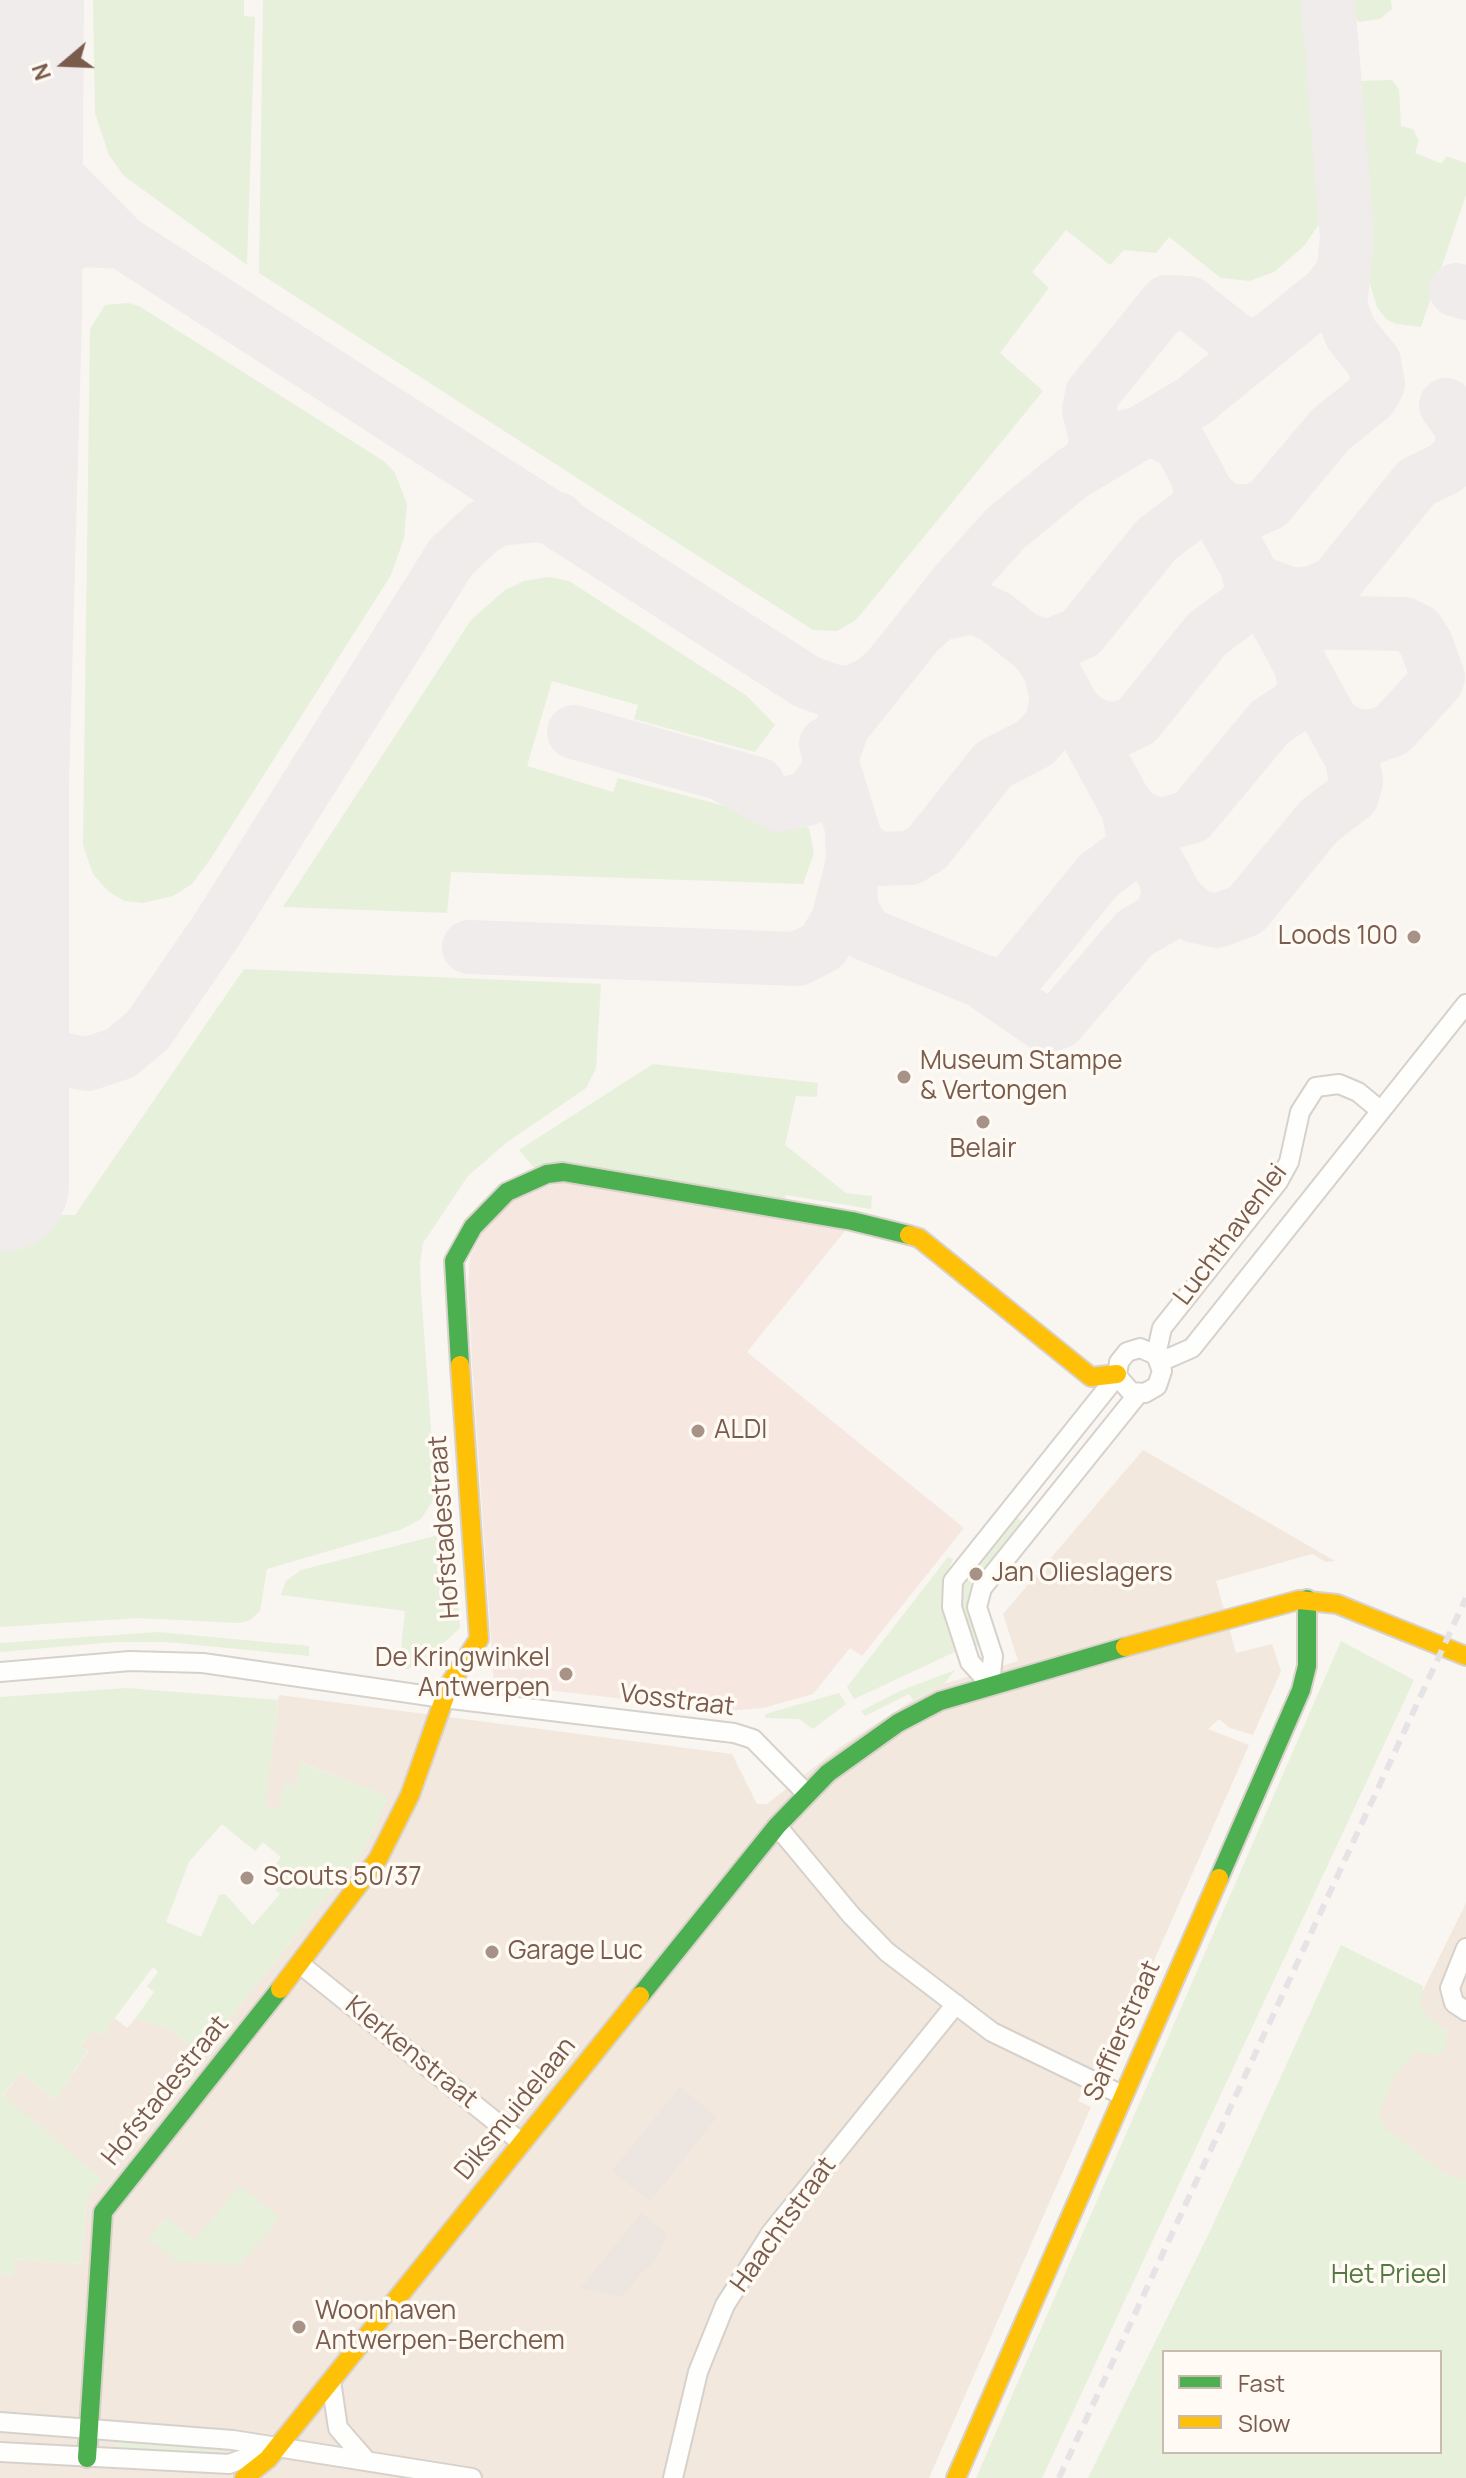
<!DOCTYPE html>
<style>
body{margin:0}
#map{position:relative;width:1466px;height:2478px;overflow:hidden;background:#f9f5f0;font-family:Manrope,sans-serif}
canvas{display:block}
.legend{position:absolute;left:1162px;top:2350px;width:280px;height:104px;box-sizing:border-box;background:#fffaf3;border:2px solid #cabbb1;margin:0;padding:10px 14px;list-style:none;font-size:24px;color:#7a5c4d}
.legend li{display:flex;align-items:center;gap:16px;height:40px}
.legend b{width:40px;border:2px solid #cabbb1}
.north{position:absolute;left:24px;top:24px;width:80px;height:80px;-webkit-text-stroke:6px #fffaf3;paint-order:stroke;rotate:251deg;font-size:22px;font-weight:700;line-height:32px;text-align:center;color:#7a5c4d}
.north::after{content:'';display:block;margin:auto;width:28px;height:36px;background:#7a5c4d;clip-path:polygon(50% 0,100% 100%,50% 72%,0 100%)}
</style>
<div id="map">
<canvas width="1466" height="2478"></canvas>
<ul class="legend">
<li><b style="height:10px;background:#4caf50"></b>Fast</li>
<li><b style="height:10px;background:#ffc107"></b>Slow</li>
</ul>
<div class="north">N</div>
</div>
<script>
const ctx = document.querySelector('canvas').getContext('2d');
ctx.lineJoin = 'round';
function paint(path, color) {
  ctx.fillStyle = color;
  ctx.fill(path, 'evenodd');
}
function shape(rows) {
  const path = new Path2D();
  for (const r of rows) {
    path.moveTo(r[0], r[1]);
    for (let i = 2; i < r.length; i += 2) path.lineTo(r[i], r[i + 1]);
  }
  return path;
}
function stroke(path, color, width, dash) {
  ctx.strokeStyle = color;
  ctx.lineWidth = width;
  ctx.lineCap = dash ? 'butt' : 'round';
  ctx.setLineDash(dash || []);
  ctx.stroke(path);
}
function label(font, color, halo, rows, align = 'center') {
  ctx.font = font + ' Manrope,sans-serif';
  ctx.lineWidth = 7;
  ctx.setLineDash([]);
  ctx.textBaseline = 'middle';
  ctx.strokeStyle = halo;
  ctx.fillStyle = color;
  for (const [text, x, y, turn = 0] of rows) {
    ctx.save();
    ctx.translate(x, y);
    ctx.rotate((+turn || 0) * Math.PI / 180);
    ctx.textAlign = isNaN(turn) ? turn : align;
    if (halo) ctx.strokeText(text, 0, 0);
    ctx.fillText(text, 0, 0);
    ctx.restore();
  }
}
paint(shape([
 [1143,1450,1335,1561,1326,1562,1312,1554,1216,1581,1236,1653,1272,1644,1281,1671,1253,1735,1230,1728,1219,1719,1208,1729,1249,1745,1108,2065,1096,2061,1078,2101,1091,2107,929,2478,0,2478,0,2275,13,2276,14,2259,81,2264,87,2198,3,2096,21,2073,55,2099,88,2051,81,2045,94,2029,102,2035,115,2018,127,2028,135,2019,165,2026,201,2054,364,1850,388,1797,301,1762,297,1788,279,1809,264,1807,279,1695,732,1754,757,1804,767,1804,840,1747,913,1700,944,1684,1018,1661,1003,1614],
 [1466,1903,1466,2186,1358,2122]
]), '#f2e8de');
paint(shape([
 [572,1180,845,1231,747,1352,964,1528,862,1656,850,1648,813,1694,763,1708,728,1711,494,1684,472,1363,468,1284,470,1257,481,1235,502,1210,524,1192]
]), '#f6e8e1');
paint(shape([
 [680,2087,717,2117,650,2201,612,2171],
 [641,2213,667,2234,656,2260,640,2274,622,2297,581,2288]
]), '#ede5e0');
paint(shape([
 [93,0,244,0,244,16,255,17,247,265,124,176,109,155,95,113],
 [263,0,1307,0,1324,193,1320,223,1304,246,1274,272,1249,281,1221,278,1169,237,1156,253,1124,250,1110,265,1066,230,1032,272,1049,288,1000,353,1043,391,856,620,837,631,813,630,259,273],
 [1346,0,1391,0,1392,9,1380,19,1359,22,1347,10],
 [1392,80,1399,89,1401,126,1413,129,1419,141,1415,153,1442,164,1446,156,1466,163,1466,195,1421,327,1396,324,1386,319,1377,307,1368,278,1353,93,1360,81],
 [128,303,139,306,385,462,395,473,407,504,404,538,391,575,211,858,192,884,173,896,143,903,125,901,109,892,93,874,83,845,90,329,105,305],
 [549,577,569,581,747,696,775,725,755,752,634,719,638,705,552,681,527,766,613,792,618,778,809,828,814,853,803,884,451,872,447,913,283,907,471,620,505,590,524,581],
 [244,969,601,984,596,1068,586,1088,506,1143,468,1176,423,1243,420,1263,421,1291,435,1484,434,1499,421,1519,400,1530,267,1569,260,1611,250,1620,239,1623,138,1618,0,1627,0,1214,75,1215],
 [653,1064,818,1083,817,1097,796,1096,785,1145,846,1193,872,1196,871,1209,786,1195,784,1202,536,1170,519,1150],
 [1015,1516,1025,1524,969,1599,980,1645,974,1647,960,1606,961,1588],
 [454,1531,460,1628,425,1660,409,1669,399,1669,405,1611,281,1595,286,1581,301,1570],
 [948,1557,953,1559,945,1579,943,1600,957,1651,854,1699,847,1687],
 [158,1632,309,1646,309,1656,167,1642,114,1642,0,1652,0,1643],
 [1341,1641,1414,1680,1042,2478,976,2478],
 [955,1670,944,1684,913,1700,909,1694,865,1716,861,1711,902,1690],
 [126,1688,278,1700,265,1807,279,1808,283,1783,297,1787,300,1762,389,1797,364,1850,201,2054,165,2026,135,2019,154,1992,147,1986,158,1972,153,1967,102,2035,94,2030,81,2044,88,2050,55,2099,21,2073,3,2095,102,2179,87,2198,81,2264,15,2259,14,2276,0,2275,0,1697],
 [222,1824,255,1851,263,1842,281,1857,270,1872,283,1882,275,1890,280,1894,253,1925,225,1894,219,1895,201,1937,166,1922,189,1862],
 [839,1693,846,1704,813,1729,799,1719,765,1718,765,1714],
 [1341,1945,1423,1986,1420,2005,1429,2018,1447,2030,1445,2051,1439,2055,1416,2051,1395,2075,1379,2113,1385,2128,1450,2177,1466,2179,1466,2478,1088,2478,1212,2227],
 [1164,2352,1440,2352,1440,2452,1164,2452],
 [239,2185,280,2218,240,2265,177,2261,148,2239,166,2217,195,2240],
 [116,2439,225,2446,218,2455,115,2451]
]), '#e7f0db');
stroke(shape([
 [15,62,29,115,54,173,122,242,807,682,838,693,856,691,874,682,889,668],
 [1456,290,1466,293],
 [14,313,26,275,42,255,83,240,122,242],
 [1090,460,1097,443,1089,410,1092,394,1167,302,1189,303,1242,345,1261,344,1270,338],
 [1209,496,1219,505,1232,511,1252,511,1268,504,1331,429,1371,397,1378,384,1374,362,1351,334,1340,306,1347,238,1328,0],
 [1263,584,1293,595,1314,593,1335,583,1417,482,1446,468,1458,456,1465,432,1446,405],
 [1263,599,1278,615,1294,622,1404,624,1418,631,1426,644,1438,677,1436,682,1392,730,1372,737,1353,735,1337,727,1329,717],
 [918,632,938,614,974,607,996,617,1036,649,1055,675,1177,899,1195,916,1217,921,1246,910,1319,821,1352,796,1356,781,1352,759,1179,442,1153,430,1114,440,1094,428],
 [1024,639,1048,647,1081,633,1156,540,1197,509,1201,491,1196,472],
 [1074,709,1086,721,1102,728,1120,729,1137,721,1207,634,1246,605,1252,588,1247,567],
 [574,732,758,784],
 [826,744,857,844,877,859,910,858,927,848,994,764,1035,743,1052,724,1057,697,1049,666],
 [722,774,778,805,807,799,824,779,843,726,959,580,1006,528,1073,473,1194,401,1329,291,1342,273],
 [0,793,1,781],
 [1127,805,1135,815,1157,826,1191,817,1270,722,1299,703,1305,683,1300,663],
 [850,874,851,909,866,934,981,981,1046,1026,1059,1022,1135,933,1161,918,1169,894,1165,876],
 [469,947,798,959,823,946,838,920,853,862,852,833],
 [981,981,998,986,1012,981,1099,875,1130,852,1134,837,1127,805],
 [2,992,22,1029,43,1051,60,1059,88,1064,121,1053,148,1030,218,928,451,557,483,527,499,519,538,515,558,519]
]), '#f0ecec', 54);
stroke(shape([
 [1,1184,1,781,14,313,16,0]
]), '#f0ecec', 136);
const street = shape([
 [1160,1362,1192,1348,1466,1004],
 [1117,1376,1131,1392,1145,1393,1157,1386,1162,1371,1156,1355,1162,1328,1278,1182,1289,1162,1300,1112,1316,1087,1339,1084,1358,1092,1381,1111],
 [1117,1376,1119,1362,1127,1352,1140,1348,1156,1355],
 [0,1672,130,1661,203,1663,443,1698,734,1733,753,1739,806,1793],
 [990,1684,970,1662,952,1607,953,1581,1117,1376],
 [990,1684,993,1656,977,1607,982,1588,1138,1394],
 [777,1826,851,1915,887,1952,992,2032,1122,2095],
 [1466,1948,1450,1988,1454,2003,1466,2011],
 [300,1964,522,2143],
 [331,2381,338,2428,365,2459],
 [0,2422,233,2440,472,2478],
 [0,2452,229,2464,275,2447],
 [673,2478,698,2372,725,2305,771,2233,956,2004]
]);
const fast = shape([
 [460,1365,454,1261,473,1227,507,1192,547,1174,563,1172,852,1221,909,1235],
 [1219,1878,1301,1690,1307,1666,1307,1599],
 [640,1996,777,1826,828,1773,898,1723,940,1701,1125,1647],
 [87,2458,103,2212,280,1989]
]);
const slow = shape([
 [909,1235,919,1238,1091,1377,1117,1374],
 [1125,1647,1299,1600,1337,1604,1466,1656],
 [280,1989,378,1859,410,1795,449,1685,479,1639,460,1365],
 [244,2478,268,2459,640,1996],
 [956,2478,1219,1878]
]);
stroke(street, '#d7d1cb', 22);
stroke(fast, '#d9d2cb', 22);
stroke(slow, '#d9d2cb', 22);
stroke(street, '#fefefd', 18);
stroke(fast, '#4caf50', 18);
stroke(slow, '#ffc107', 18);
stroke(shape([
 [1059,2478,1466,1598]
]), '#e6e3e7', 6, [12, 8]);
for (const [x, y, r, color] of [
 [1414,937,8,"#a69286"],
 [904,1077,8,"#a69286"],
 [983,1122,8,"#a69286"],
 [698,1431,8,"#a69286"],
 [976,1574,8,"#a69286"],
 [566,1674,8,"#a69286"],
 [247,1878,8,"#a69286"],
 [492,1952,8,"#a69286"],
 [299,2327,8,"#a69286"]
]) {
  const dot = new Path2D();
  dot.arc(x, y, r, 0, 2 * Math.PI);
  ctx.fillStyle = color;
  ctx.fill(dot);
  stroke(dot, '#fffaf3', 3);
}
label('26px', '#7a5c4d', '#fffaf3', [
 ["Loods 100",1398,937,"right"],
 ["Museum Stampe",920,1062],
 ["& Vertongen",920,1092],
 ["Belair",983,1150,"center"],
 ["ALDI",714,1431],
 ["Jan Olieslagers",992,1574],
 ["De Kringwinkel",550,1659,"right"],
 ["Antwerpen",550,1689,"right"],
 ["Scouts 50/37",263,1878],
 ["Garage Luc",508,1952],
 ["Woonhaven",315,2312],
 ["Antwerpen-Berchem",315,2342]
], 'left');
label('26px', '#7a5c4d', '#fffaf3', [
 ["Luchthavenlei",1231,1235,-53],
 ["Hofstadestraat",445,1527,-94],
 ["Vosstraat",677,1701,7],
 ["Saffierstraat",1123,2031,-66],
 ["Klerkenstraat",411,2053,39],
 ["Hofstadestraat",166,2091,-51],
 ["Diksmuidelaan",516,2109,-51],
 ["Haachtstraat",784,2225,-54]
]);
label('26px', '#537a41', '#fffaf3', [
 ["Het Prieel",1389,2276]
]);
</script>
